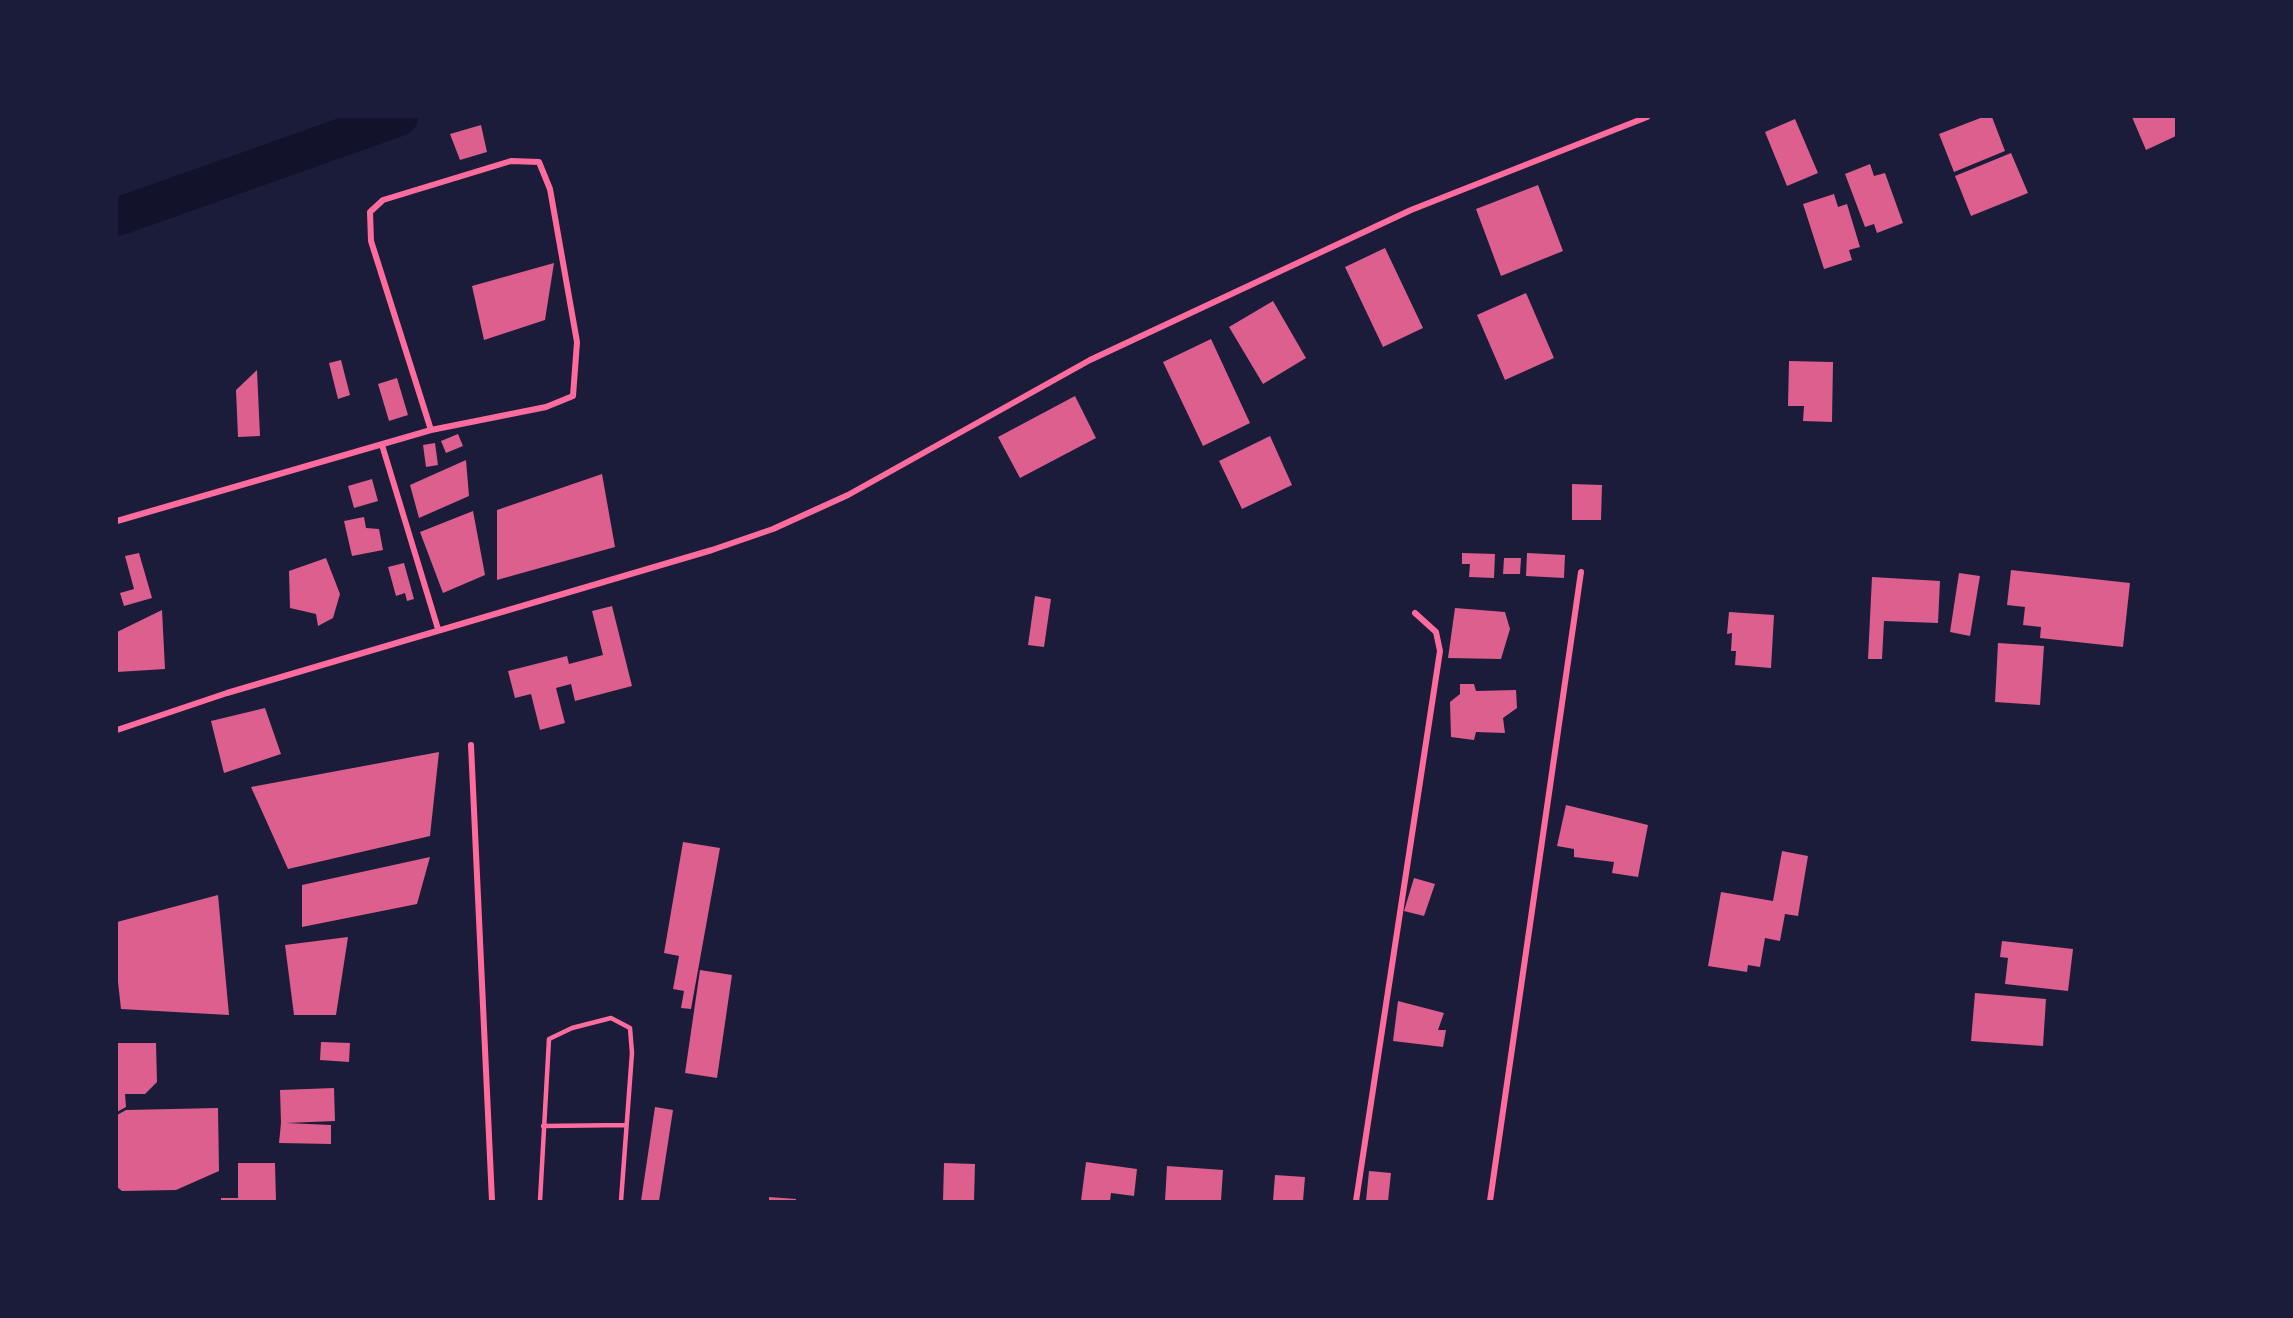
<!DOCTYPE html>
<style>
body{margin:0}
#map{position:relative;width:2293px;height:1318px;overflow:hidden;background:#1b1b3a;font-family:Raleway,sans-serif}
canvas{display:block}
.frame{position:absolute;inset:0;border:118px solid #1b1b3a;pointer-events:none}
</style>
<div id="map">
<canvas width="2293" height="1318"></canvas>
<div class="frame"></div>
</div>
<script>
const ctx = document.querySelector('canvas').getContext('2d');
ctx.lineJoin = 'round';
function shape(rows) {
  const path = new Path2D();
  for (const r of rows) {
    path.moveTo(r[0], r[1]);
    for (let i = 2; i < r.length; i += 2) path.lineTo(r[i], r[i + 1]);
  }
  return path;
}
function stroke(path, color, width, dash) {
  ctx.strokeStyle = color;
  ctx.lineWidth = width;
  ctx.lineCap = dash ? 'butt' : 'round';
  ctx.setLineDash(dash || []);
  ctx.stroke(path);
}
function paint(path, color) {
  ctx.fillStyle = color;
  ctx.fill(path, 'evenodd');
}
stroke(shape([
 [117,217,399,117]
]), '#12122b', 38);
paint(shape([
 [1983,117,1992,117,2005,151,1954,172,1939,134],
 [2132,117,2176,117,2176,136,2146,150],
 [1795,119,1818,173,1787,186,1765,132],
 [481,125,487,152,460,160,450,134],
 [2011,153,2028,193,1971,216,1955,176],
 [1870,164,1874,176,1885,173,1903,223,1877,233,1874,224,1865,227,1845,174],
 [1538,185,1563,251,1501,276,1476,209],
 [1834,194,1838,207,1847,204,1860,247,1849,250,1852,260,1824,269,1803,204],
 [1385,248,1423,328,1383,347,1345,267],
 [554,263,545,320,484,340,472,286],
 [1526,293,1554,358,1505,380,1477,315],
 [1273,301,1306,358,1263,384,1229,327],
 [1211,339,1250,423,1203,446,1163,362],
 [341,360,350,395,338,399,329,363],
 [1789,361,1833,362,1832,422,1803,421,1804,406,1788,406],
 [257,370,260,436,238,437,236,390],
 [397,378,408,415,389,421,378,384],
 [1075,396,1096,438,1020,478,998,437],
 [458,434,463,446,446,453,441,441],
 [1270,436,1292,485,1242,509,1219,461],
 [435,443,438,465,426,467,423,445],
 [466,460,469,496,419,518,410,485],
 [602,474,615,547,497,580,497,510],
 [372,479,378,501,354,508,348,486],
 [1572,484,1602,485,1601,520,1572,520],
 [473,511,485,575,443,593,420,532],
 [364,517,366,528,379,529,383,550,352,556,344,521],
 [139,553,152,598,124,606,120,593,134,589,125,556],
 [1462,553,1495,554,1494,578,1469,577,1470,564,1462,564],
 [1527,553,1565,555,1564,578,1526,576],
 [326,558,340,594,333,618,318,626,316,614,290,608,289,571],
 [1504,558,1521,558,1520,574,1503,574],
 [404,563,414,599,407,601,405,593,396,596,388,567],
 [2011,570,2130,583,2123,647,2040,638,2041,627,2023,625,2025,607,2007,605],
 [1959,573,1980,576,1970,636,1950,632],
 [1872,577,1940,581,1938,623,1884,621,1882,659,1868,659],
 [1035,596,1051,599,1044,647,1028,645],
 [612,606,632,686,575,701,571,684,556,688,565,723,540,730,531,694,515,698,508,671,567,656,569,664,603,655,592,611],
 [1455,608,1505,612,1510,629,1501,659,1448,658],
 [162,610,165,669,117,672,117,632],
 [1729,612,1774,615,1771,668,1735,665,1736,651,1731,651,1732,633,1727,634],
 [1998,643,2044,646,2040,705,1995,702],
 [1460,684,1474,684,1476,691,1516,690,1517,708,1503,718,1505,733,1476,732,1474,740,1451,737,1450,702,1460,694],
 [265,708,281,754,224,773,211,721],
 [439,752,430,836,288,869,251,787],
 [1566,805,1648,825,1638,877,1612,873,1614,862,1574,857,1574,849,1557,846],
 [683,842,720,848,691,1009,681,1008,684,991,673,989,679,956,664,953],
 [1782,851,1808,856,1798,916,1785,914,1780,941,1765,938,1760,967,1748,965,1747,972,1708,966,1721,892,1773,901],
 [430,857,417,904,302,927,302,885],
 [1414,878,1435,884,1424,916,1404,911],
 [218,895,229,1015,121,1009,117,973,117,922],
 [348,937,336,1015,294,1015,285,945],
 [2002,941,2073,949,2068,991,2005,984,2008,958,2000,957],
 [700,970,732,975,717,1078,685,1073],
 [1975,993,2046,999,2043,1046,1971,1041],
 [1398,1001,1444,1013,1438,1030,1446,1030,1443,1047,1393,1041],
 [321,1042,350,1043,349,1062,320,1060],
 [117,1043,156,1043,157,1082,145,1094,125,1094,126,1107,117,1112],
 [334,1088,335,1121,286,1123,331,1125,331,1144,279,1143,281,1123,280,1090],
 [655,1107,673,1110,659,1201,641,1201],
 [218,1108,219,1171,176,1190,122,1191,117,1187,117,1115,126,1110],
 [1086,1162,1137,1169,1134,1196,1111,1193,1110,1201,1081,1201],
 [238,1163,275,1163,276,1201,221,1201,221,1198,238,1198],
 [944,1163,975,1164,974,1201,943,1201],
 [1167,1166,1223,1170,1221,1201,1165,1201],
 [1369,1171,1391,1173,1388,1201,1366,1201],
 [1275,1175,1305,1177,1303,1201,1273,1201],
 [769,1197,796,1199,796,1201,769,1201]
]), '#dd5f8e');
stroke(shape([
 [543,1126,626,1125],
 [540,1201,549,1039,572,1028,611,1018,630,1028,632,1053,621,1201]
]), '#ff6b9d', 4.5);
stroke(shape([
 [382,445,438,629],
 [117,521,431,430,546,407,573,396,577,342,550,189,539,162,511,161,383,200,370,212,371,241,431,430],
 [117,730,227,693,712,550,773,529,848,495,1090,360,1411,210,1647,117],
 [471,745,492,1201],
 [1356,1201,1440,651,1436,632,1415,613],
 [1490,1201,1581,572]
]), '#ff6b9d', 6);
</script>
